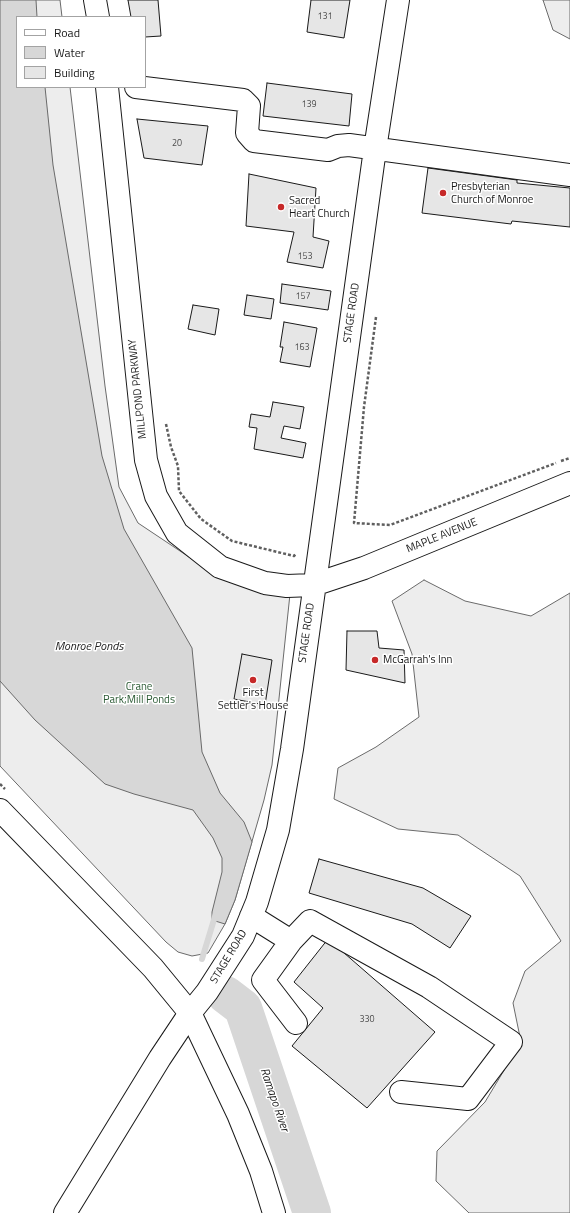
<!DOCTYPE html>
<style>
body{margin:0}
#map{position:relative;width:570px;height:1213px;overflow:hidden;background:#fff;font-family:"Titillium Web",sans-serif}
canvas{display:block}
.legend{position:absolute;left:16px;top:16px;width:130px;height:72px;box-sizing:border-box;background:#fff;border:1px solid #a3a3a3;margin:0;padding:5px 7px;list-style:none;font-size:12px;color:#1a1a1a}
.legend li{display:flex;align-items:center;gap:8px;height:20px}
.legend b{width:20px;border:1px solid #a3a3a3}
</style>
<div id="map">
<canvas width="570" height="1213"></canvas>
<ul class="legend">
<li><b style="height:5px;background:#fff"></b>Road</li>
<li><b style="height:11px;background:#d7d7d7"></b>Water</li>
<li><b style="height:11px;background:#e6e6e6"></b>Building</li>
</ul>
</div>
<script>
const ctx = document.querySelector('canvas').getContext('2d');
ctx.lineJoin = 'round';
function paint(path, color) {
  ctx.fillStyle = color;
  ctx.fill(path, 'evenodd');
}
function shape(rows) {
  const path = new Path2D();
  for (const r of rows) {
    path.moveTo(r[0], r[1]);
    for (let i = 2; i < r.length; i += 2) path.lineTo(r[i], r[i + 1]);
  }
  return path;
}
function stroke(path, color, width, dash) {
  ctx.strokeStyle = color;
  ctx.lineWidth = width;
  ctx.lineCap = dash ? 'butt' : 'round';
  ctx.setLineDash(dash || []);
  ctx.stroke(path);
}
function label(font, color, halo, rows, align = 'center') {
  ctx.font = font + ' "Titillium Web",sans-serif';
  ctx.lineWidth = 3;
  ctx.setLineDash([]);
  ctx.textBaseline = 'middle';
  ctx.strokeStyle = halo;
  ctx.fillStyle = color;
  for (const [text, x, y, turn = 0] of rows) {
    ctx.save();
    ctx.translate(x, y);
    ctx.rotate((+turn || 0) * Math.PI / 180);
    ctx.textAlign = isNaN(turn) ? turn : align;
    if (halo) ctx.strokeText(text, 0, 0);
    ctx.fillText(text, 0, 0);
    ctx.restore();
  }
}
const built = shape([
 [0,0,60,0,62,17,17,17,17,87,70,87,105,386,119,487,138,523,198,563,290,594,272,765,264,800,235,900,225,924,208,953,192,956,178,952,166,942,0,766,0,0],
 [543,0,570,0,570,39,553,30,543,0],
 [424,580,465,601,531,616,570,593,570,1213,469,1213,436,1181,437,1151,485,1102,521,1042,513,1003,525,971,561,941,520,876,458,835,398,829,334,799,338,768,376,747,419,717,412,654,392,601,424,580]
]);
paint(built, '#ededed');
stroke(built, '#6a6a6a', 1);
const water = shape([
 [0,0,36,0,37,17,17,17,17,87,45,87,53,165,102,456,124,529,192,648,202,752,220,793,244,822,252,842,235,900,225,924,212,920,212,912,222,872,222,858,213,838,193,810,134,794,105,784,35,720,0,681,0,0]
]);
paint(water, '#d7d7d7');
stroke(water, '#6a6a6a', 1);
stroke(shape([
 [202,959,216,913]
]), '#d7d7d7', 6);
stroke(shape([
 [226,995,243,1008,312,1213]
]), '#d7d7d7', 38);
const building = shape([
 [128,0,158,0,161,36,145,37,145,17,131,17,128,0],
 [311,0,350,0,344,38,307,32,311,0],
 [267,83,352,94,349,126,263,116,267,83],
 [137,119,208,126,202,165,144,158,137,119],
 [428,168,517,180,517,183,570,188,570,227,512,221,511,224,422,213,428,168],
 [249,174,316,188,313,237,329,241,323,268,287,262,294,232,246,226,249,174],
 [282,284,331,291,328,310,280,303,282,284],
 [247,295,274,299,271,319,244,315,247,295],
 [193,305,219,309,215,335,188,329,193,305],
 [284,322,317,328,310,367,280,362,283,347,280,347,284,322],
 [273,402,304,407,300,429,284,426,281,438,306,443,303,458,254,449,257,428,249,427,251,414,270,417,273,402],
 [347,631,377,631,379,648,404,650,405,683,346,670,347,631],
 [242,654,272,660,265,705,234,699,242,654],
 [319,859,423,888,471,916,450,948,412,924,309,893,319,859],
 [328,939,435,1032,367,1108,292,1046,323,1008,294,982,328,939]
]);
paint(building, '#e6e6e6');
stroke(building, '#1a1a1a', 1);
const minor = shape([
 [95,0,98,17],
 [107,87,146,460,156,496,177,533,220,567,265,583,287,586,313,585,364,568,570,483],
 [136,87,243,100,249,106,247,133,254,141,328,150,338,146,349,145,570,175],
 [251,916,291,941,263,980,296,1023],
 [291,941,310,921,429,987,511,1042,468,1099,401,1092],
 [65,1213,160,1058,190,1013,207,992,243,936,257,902,278,830,292,749,375,149,398,0]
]);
const major = shape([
 [0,810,153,968,190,1013,238,1114,261,1171,274,1213]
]);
stroke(minor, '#1a1a1a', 24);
stroke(major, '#1a1a1a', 24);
stroke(shape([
 [376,317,364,407,354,523,390,525,556,463],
 [166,424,171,447,178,466,179,491,201,519,232,541,294,556,296,554],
 [561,461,570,458],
 [0,784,5,789]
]), '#5f5f5f', 2.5, [3, 2]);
stroke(minor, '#fff', 22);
stroke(major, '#fff', 22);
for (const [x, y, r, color] of [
 [443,193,4,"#c62828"],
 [281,207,4,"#c62828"],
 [375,660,4,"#c62828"],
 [253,680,4,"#c62828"]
]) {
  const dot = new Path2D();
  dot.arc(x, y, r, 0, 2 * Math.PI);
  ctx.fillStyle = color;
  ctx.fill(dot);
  stroke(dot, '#fff', 1.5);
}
label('9px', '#4d4d4d', null, [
 ["131",325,17],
 ["139",309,105],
 ["20",177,144],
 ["153",305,257],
 ["157",303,297],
 ["163",302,348],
 ["330",367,1020]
]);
label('11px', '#1a1a1a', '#fff', [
 ["Presbyterian",451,187],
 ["Church of Monroe",451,200],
 ["Sacred",289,201],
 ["Heart Church",289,214],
 ["McGarrah's Inn",383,660],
 ["First",253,693,"center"],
 ["Settler's House",253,706,"center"]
], 'left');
label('11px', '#1a1a1a', '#fff', [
 ["STAGE ROAD",352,313,-82],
 ["MILLPOND PARKWAY",138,389,-96],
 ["MAPLE AVENUE",442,536,-22],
 ["STAGE ROAD",307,633,-82],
 ["STAGE ROAD",229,957,-59]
]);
label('11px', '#2b5a34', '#fff', [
 ["Crane",139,687],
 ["Park;Mill Ponds",139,700]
]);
label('italic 12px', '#1a1a1a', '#fff', [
 ["Monroe Ponds",89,647],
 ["Ramapo River",274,1100,71]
]);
</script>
